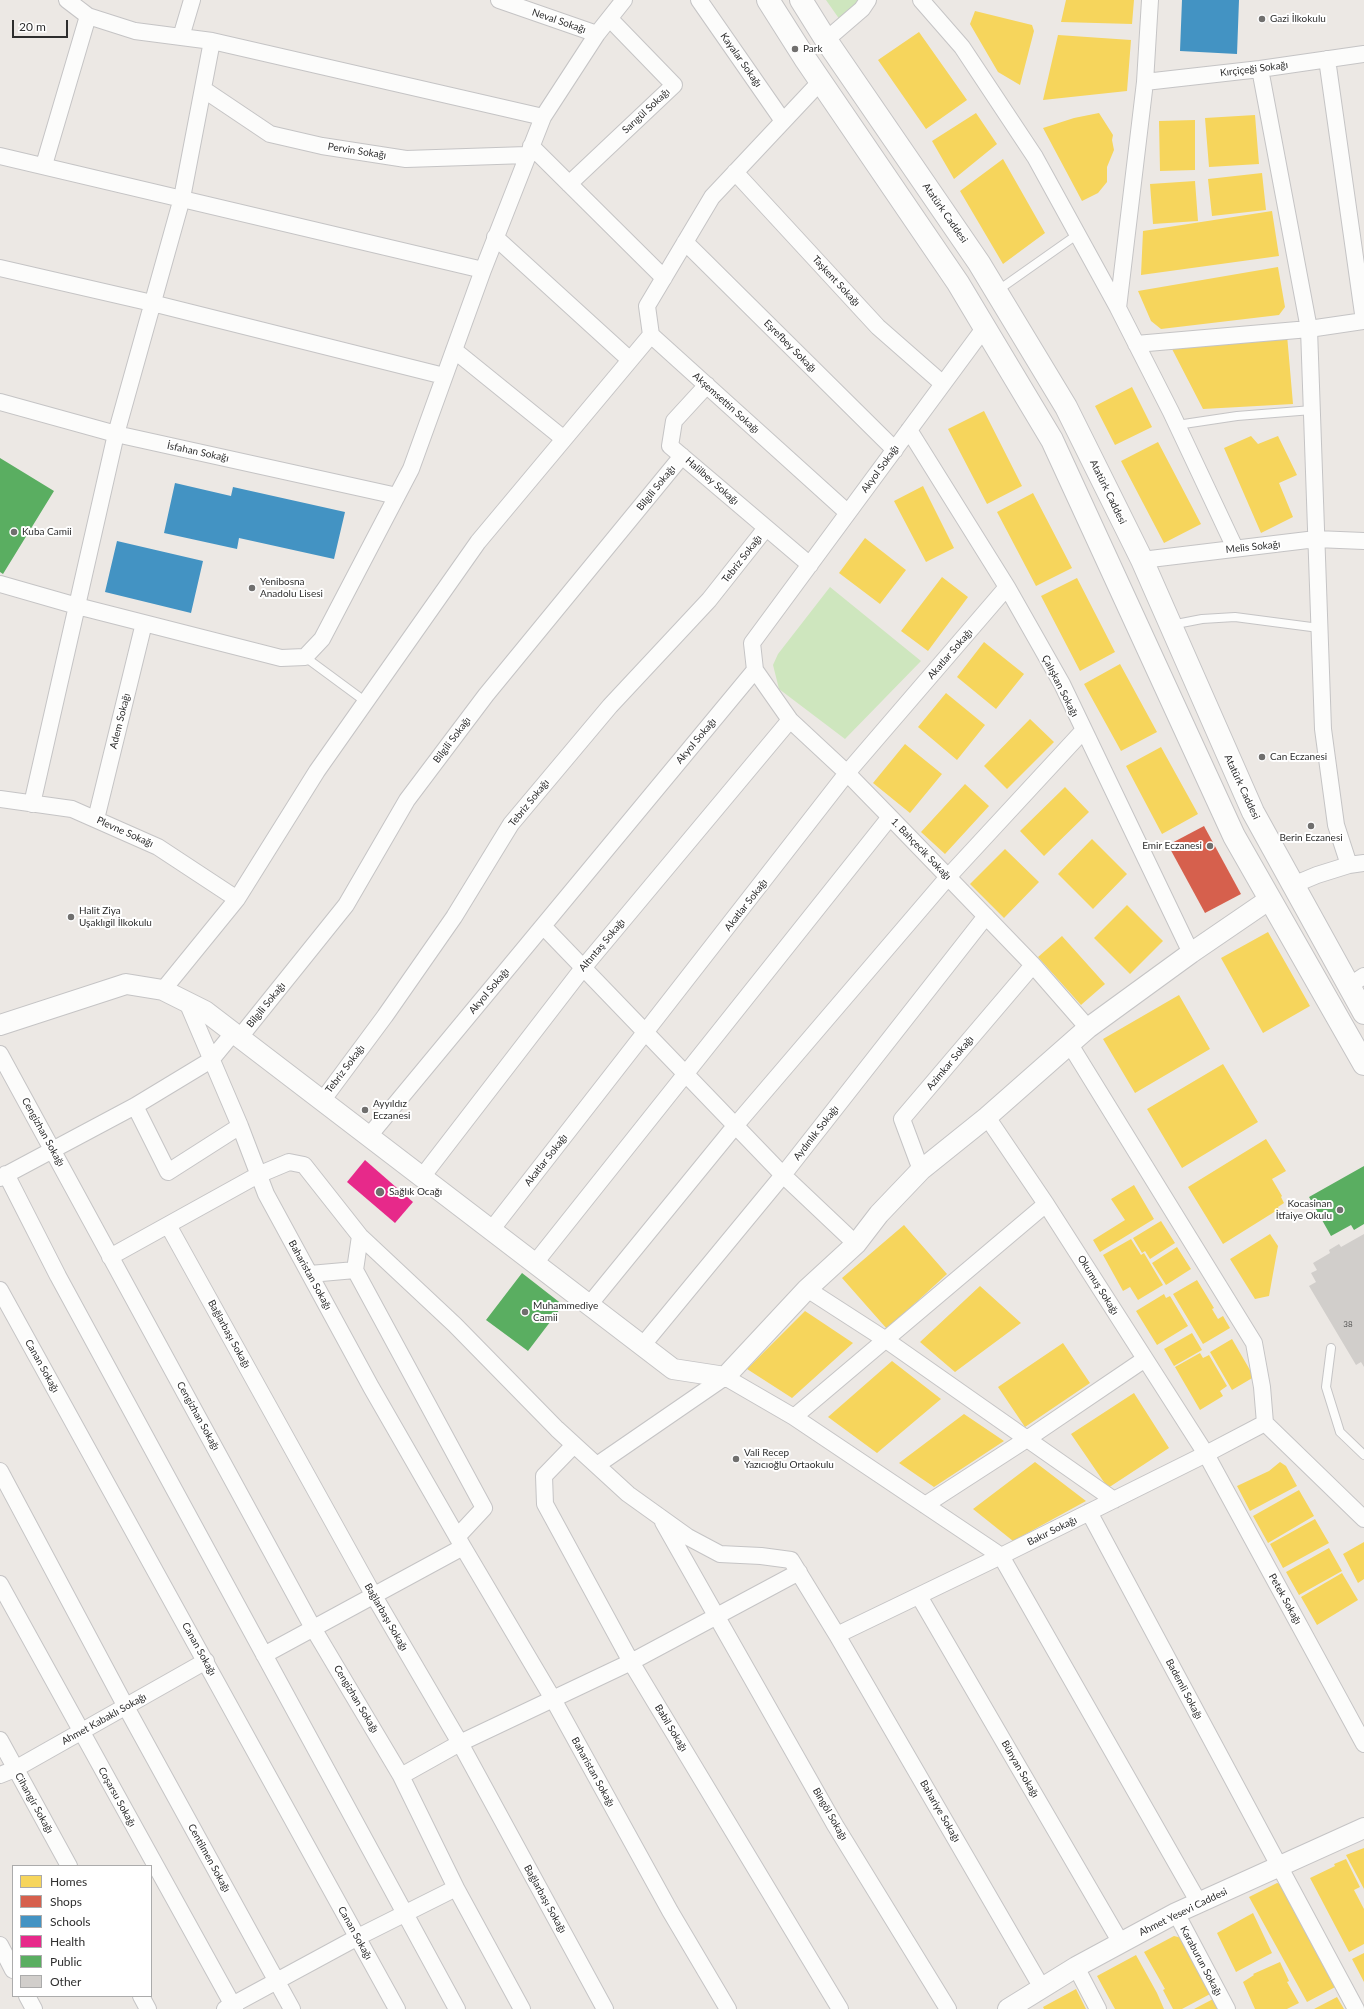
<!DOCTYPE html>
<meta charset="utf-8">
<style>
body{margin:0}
#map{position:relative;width:1364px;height:2009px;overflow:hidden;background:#ece8e4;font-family:Lato,sans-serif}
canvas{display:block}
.legend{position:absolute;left:12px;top:1865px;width:140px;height:132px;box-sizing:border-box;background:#fff;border:1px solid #ababab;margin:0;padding:5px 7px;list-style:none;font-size:12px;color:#2e2e2e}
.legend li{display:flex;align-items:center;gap:8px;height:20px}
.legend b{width:20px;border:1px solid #ababab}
.scale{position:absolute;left:12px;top:20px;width:56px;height:18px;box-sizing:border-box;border:2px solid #2e2e2e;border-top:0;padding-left:5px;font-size:12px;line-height:14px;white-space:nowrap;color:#2e2e2e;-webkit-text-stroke:3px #fff;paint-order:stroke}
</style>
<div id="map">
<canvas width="1364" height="2009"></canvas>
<ul class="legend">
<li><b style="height:11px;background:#f6d55c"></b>Homes</li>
<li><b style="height:11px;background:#d6604d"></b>Shops</li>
<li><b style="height:11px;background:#4393c3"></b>Schools</li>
<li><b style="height:11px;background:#e7298a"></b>Health</li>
<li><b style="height:11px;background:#5aae61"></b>Public</li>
<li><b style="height:11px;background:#d1cecb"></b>Other</li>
</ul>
<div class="scale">20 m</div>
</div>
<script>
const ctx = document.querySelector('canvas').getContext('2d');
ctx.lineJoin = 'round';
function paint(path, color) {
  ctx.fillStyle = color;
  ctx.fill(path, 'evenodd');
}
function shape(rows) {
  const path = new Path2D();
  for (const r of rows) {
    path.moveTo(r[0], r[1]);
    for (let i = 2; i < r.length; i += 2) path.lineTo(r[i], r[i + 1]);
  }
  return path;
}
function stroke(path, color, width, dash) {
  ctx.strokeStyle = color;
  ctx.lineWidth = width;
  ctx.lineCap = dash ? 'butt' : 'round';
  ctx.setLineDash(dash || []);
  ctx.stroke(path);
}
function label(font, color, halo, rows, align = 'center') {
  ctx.font = font + ' Lato,sans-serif';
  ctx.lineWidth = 4;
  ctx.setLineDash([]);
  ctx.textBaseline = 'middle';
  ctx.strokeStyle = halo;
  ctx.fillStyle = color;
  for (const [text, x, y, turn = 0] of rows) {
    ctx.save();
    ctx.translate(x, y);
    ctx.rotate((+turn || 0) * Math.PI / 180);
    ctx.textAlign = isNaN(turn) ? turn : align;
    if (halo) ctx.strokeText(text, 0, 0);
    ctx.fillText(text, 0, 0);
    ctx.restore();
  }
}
paint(shape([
 [826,0,863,0,840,20],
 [830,587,921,661,845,739,779,689,773,665,778,654]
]), '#cee6be');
paint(shape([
 [1066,0,1134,0,1132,24,1061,22],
 [975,11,1032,25,1034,31,1020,85,998,72,970,24],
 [919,32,967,100,926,129,878,60],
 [1058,35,1131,40,1127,91,1043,100],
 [976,113,997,144,954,179,932,141],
 [1099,113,1113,135,1112,140,1114,150,1107,167,1107,182,1098,193,1082,201,1043,128,1074,118],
 [1255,115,1259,164,1209,167,1205,118],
 [1195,120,1195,170,1160,171,1159,121],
 [1003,159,1045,233,1003,264,960,191],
 [1262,173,1266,210,1212,216,1208,179],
 [1195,181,1198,221,1153,224,1150,184],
 [1272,211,1279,256,1141,275,1143,231],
 [1278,267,1285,307,1279,315,1161,329,1151,321,1138,291],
 [1287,335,1293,404,1203,409,1172,349],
 [1132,387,1152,427,1115,445,1095,406],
 [984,411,1022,486,987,504,948,429],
 [1251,436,1258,444,1278,436,1297,475,1279,483,1293,517,1261,533,1224,448],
 [1158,442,1201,524,1164,543,1121,461],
 [923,486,954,548,926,562,894,501],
 [1033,493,1072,568,1036,586,997,512],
 [865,538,906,570,880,604,839,573],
 [942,577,968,597,928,651,901,631],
 [1077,578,1115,652,1080,671,1041,596],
 [984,642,1024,674,996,709,957,677],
 [1120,664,1157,732,1121,751,1084,684],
 [946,693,985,725,957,760,918,727],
 [1030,719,1054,742,1007,789,984,766],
 [905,744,942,774,910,813,873,783],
 [1161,747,1198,814,1162,834,1126,766],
 [965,784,989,806,945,854,921,832],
 [1065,787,1089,812,1044,856,1020,831],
 [1092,839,1127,874,1093,909,1058,874],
 [1005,849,1039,882,1004,918,970,884],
 [1127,905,1163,941,1130,974,1094,938],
 [1268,932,1310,1006,1263,1033,1221,958],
 [1062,936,1105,984,1081,1005,1038,957],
 [1179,995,1210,1049,1135,1093,1103,1039],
 [1223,1064,1258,1122,1182,1168,1147,1109],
 [1266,1139,1286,1171,1272,1179,1282,1196,1281,1197,1284,1203,1278,1207,1279,1209,1223,1244,1188,1187],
 [1134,1185,1154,1219,1100,1252,1093,1240,1125,1220,1111,1199],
 [1161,1221,1175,1243,1150,1259,1145,1251,1142,1253,1133,1238],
 [904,1225,947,1274,887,1329,842,1278],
 [1270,1234,1278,1246,1269,1296,1255,1299,1230,1259],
 [1131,1239,1141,1255,1144,1253,1163,1285,1138,1300,1130,1287,1123,1291,1103,1255],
 [1177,1247,1191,1269,1166,1285,1152,1263],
 [1197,1280,1214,1308,1212,1309,1218,1319,1223,1316,1230,1328,1203,1344,1173,1294],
 [980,1286,1021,1323,955,1372,920,1342],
 [1164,1294,1166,1298,1170,1296,1188,1326,1157,1345,1136,1311],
 [805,1311,853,1343,792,1398,747,1369],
 [1192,1333,1202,1350,1174,1366,1164,1349],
 [1232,1339,1254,1377,1232,1390,1210,1352],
 [1063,1343,1090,1383,1025,1427,998,1387],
 [1200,1353,1203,1358,1209,1355,1227,1386,1220,1391,1223,1396,1200,1410,1175,1367],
 [892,1361,941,1399,877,1453,828,1417],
 [1134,1393,1169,1448,1108,1488,1071,1434],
 [964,1414,1004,1441,934,1487,899,1463],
 [1035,1462,1086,1501,1013,1541,973,1509],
 [1280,1462,1286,1466,1297,1486,1250,1511,1237,1486,1269,1471],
 [1299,1490,1314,1516,1268,1543,1253,1516],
 [1315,1519,1329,1543,1283,1568,1270,1544],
 [1364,1542,1364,1579,1358,1583,1343,1554],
 [1329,1548,1342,1571,1299,1595,1286,1572],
 [1342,1573,1358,1600,1317,1625,1301,1597],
 [1364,1848,1364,1889,1346,1855],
 [1346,1859,1360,1887,1354,1890,1364,1909,1364,1944,1349,1952,1310,1878,1335,1866,1334,1864],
 [1277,1883,1290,1887,1339,1985,1307,2002,1249,1897],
 [1253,1913,1272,1953,1236,1972,1217,1933],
 [1174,1936,1182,1938,1212,1993,1182,2009,1173,2009,1163,1990,1165,1989,1144,1952],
 [1364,1953,1364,1982,1352,1959],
 [1136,1955,1157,1993,1164,2009,1115,2009,1104,1989,1097,1976],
 [1280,1962,1289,1981,1287,1982,1299,2003,1287,2009,1255,2009,1243,1982,1254,1975,1253,1974],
 [1076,1989,1086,2009,1044,2009,1043,2007],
 [1337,1997,1344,2009,1314,2009],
 [1215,1998,1220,2009,1194,2009]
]), '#f6d55c');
paint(shape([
 [1204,826,1241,894,1205,913,1168,845]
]), '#d6604d');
paint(shape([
 [1182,0,1239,0,1237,54,1180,51],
 [175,483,231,496,233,487,345,512,334,559,239,538,237,549,164,533],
 [117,541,203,561,191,613,105,592]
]), '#4393c3');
paint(shape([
 [365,1160,413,1202,395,1223,347,1182]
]), '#e7298a');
paint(shape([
 [0,458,54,491,3,574,0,572],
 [1364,1166,1364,1224,1354,1230,1351,1225,1331,1236,1309,1197],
 [522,1273,563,1305,528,1351,486,1320]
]), '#5aae61');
paint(shape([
 [1364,1234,1364,1367,1361,1362,1356,1365,1309,1286,1316,1282,1311,1273,1317,1270,1313,1263,1330,1253,1329,1250,1339,1244,1341,1247]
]), '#d1cecb');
const service = shape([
 [997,291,1078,234],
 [1177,425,1237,416,1312,410],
 [1171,625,1202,619,1235,617,1319,628],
 [305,657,366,702],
 [1331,1348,1326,1387,1340,1432,1364,1455]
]);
const minor = shape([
 [67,0,88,16,135,31,212,41,543,117],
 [499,0,597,34],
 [699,0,783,121],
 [921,0,962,47,1035,157,1118,308,1171,412,1235,548],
 [181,37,192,0],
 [826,40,862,9,868,0],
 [1327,59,1364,321],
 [1260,69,1309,329,1323,729,1336,825,1349,865,1364,863],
 [821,81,712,197,647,306,651,335,848,513],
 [1145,82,1260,69,1364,54],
 [203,89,270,134,322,146,406,159,527,155],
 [531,146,664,278],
 [0,156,483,270],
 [44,165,88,16],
 [735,172,878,327,943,384],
 [569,184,674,85,610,19],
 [495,237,630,360],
 [685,242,895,450],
 [0,268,152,303,444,376],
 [1118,308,1145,82,1150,0],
 [1136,344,1309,329,1364,321],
 [454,350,564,439],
 [707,385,674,421,670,446,810,565],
 [0,402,116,434,397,496],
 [909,430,1007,587,1062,684,1191,953],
 [1142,560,1316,539,1364,541],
 [0,584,77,606,281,658,305,657,322,639,411,469,483,270,543,117,597,34,624,0],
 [755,670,790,720,847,773,890,817,1033,965,1088,1028],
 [0,799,72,809,158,847,237,899],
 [32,804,116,434,182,198,212,41],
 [96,819,144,623],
 [1293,885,1317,875,1349,865],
 [543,926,783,1175,856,1244],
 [1349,986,1364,976],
 [163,990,237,899,317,771,478,542,651,335],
 [187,1002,240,1126,266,1194,371,1387,463,1547,553,1699,670,1911,728,2009],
 [240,1037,346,905,407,800,486,695,682,456],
 [1069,1043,1254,1343,1262,1387,1265,1423,1364,1519],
 [0,1054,313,1628,401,1776,456,1888,522,2009],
 [322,1101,385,1016,454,917,511,824,610,706,709,600,766,528],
 [135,1106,168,1172,240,1126],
 [987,1117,1046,1204,1206,1454,1364,1744],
 [369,1136,755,670,752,643,985,327],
 [921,1170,902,1119,1033,965],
 [6,1174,58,1276,457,2009],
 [422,1177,583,968,790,720],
 [0,1178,135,1106,211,1060,234,1032],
 [168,1225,374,1596,460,1743,605,2009],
 [492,1229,847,773,1007,587],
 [360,1236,355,1270,484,1508,457,1537],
 [110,1257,258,1175,289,1162,304,1165,360,1236,455,1325,557,1429,628,1494,688,1537,720,1554,761,1556,791,1560,837,1635,1042,1988],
 [535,1263,890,817],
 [310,1274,355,1270],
 [807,1289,886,1340,1114,1500],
 [0,1290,397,2009],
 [589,1305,735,1126,948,877,1083,731],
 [642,1346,783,1175,986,916],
 [794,1417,1046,1204],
 [574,1445,544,1476,545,1504,631,1662,840,2009],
 [597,1465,725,1377,794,1417,1001,1556,1199,1903],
 [0,1471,126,1707,292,2009],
 [925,1505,1027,1439,1145,1359],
 [1089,1512,1356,2009],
 [663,1522,835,1825,948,2009],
 [0,1584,235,2009],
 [919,1596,1121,1943],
 [837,1635,1001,1556,1206,1454,1265,1423],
 [264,1655,463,1547],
 [0,1740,69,1866],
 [0,1775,15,1769,206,1661],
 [401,1776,460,1743,631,1662,799,1572],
 [1176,1913,1227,2009],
 [0,1945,13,1970],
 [1076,1967,1098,2009],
 [27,1996,34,2009],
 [141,1996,148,2009],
 [225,2009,358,1937,456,1888]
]);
const tertiary = shape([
 [0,1025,126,984,163,990,205,1011,673,1369,725,1377,807,1289,856,1244,879,1214,921,1170,987,1117,1088,1028,1191,953,1270,899],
 [1008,2009,1076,1967,1176,1913,1364,1828]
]);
const secondary = shape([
 [768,0,806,60,958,283,1052,440,1234,836,1364,1064],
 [801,0,826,40,979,263,1066,407,1142,560,1253,812,1364,1013]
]);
stroke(service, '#c5c4c5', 10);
stroke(minor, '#c5c4c5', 18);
stroke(tertiary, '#c5c4c5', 22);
stroke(secondary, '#c5c4c5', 24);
stroke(service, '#fcfcfb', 8);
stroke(minor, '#fcfcfb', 16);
stroke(tertiary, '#fcfcfb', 20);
stroke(secondary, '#fcfcfb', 22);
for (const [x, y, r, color] of [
 [1262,19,4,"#706f6e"],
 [795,49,4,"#706f6e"],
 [14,532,4,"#706f6e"],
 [252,588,4,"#706f6e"],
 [1262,757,4,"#706f6e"],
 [1311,826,4,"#706f6e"],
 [1210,846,4,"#706f6e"],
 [71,917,4,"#706f6e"],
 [365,1110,4,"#706f6e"],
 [380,1192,5,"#706f6e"],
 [1340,1210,4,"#706f6e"],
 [525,1312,4,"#706f6e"],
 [736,1459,4,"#706f6e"]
]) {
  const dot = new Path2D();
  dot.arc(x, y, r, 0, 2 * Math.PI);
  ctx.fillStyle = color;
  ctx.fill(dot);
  stroke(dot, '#fff', 1.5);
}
label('8px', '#585857', null, [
 ["38",1348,1324]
]);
label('10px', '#2e2e2e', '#fff', [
 ["Gazi İlkokulu",1270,19],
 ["Park",803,49],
 ["Kuba Camii",22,532],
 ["Yenibosna",260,582],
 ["Anadolu Lisesi",260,594],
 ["Can Eczanesi",1270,757],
 ["Berin Eczanesi",1311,838,"center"],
 ["Emir Eczanesi",1202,846,"right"],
 ["Halit Ziya",79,911],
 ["Uşaklıgil İlkokulu",79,923],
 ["Ayyıldız",373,1104],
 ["Eczanesi",373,1116],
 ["Sağlık Ocağı",389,1192],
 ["Kocasinan",1332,1204,"right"],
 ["İtfaiye Okulu",1332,1216,"right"],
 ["Muhammediye",533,1306],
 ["Camii",533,1318],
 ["Vali Recep",744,1453],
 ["Yazıcıoğlu Ortaokulu",744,1465]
], 'left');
label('10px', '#2e2e2e', '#fff', [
 ["Neval Sokağı",559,21,19],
 ["Kayalar Sokağı",741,60,55],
 ["Kırçiçeği Sokağı",1254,69,-7],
 ["Sarıgül Sokağı",646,111,-43],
 ["Pervin Sokağı",357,151,9],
 ["Atatürk Caddesi",945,213,55],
 ["Taşkent Sokağı",836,281,47],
 ["Eşrefbey Sokağı",790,346,45],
 ["Akşemsettin Sokağı",726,403,42],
 ["İsfahan Sokağı",198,452,12],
 ["Akyol Sokağı",880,469,-54],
 ["Halilbey Sokağı",712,481,41],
 ["Bilgili Sokağı",656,488,-51],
 ["Atatürk Caddesi",1108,492,64],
 ["Melis Sokağı",1253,547,-6],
 ["Tebriz Sokağı",742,559,-52],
 ["Akatlar Sokağı",950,654,-49],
 ["Çalışkan Sokağı",1060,686,63],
 ["Adem Sokağı",120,721,-76],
 ["Bilgili Sokağı",452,740,-53],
 ["Akyol Sokağı",696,741,-50],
 ["Atatürk Caddesi",1242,787,65],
 ["Tebriz Sokağı",529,803,-51],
 ["Plevne Sokağı",125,832,24],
 ["1. Bahçecik Sokağı",921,849,46],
 ["Akatlar Sokağı",746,905,-52],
 ["Altıntaş Sokağı",602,945,-50],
 ["Akyol Sokağı",489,991,-50],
 ["Bilgili Sokağı",266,1005,-51],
 ["Azimkar Sokağı",950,1063,-50],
 ["Tebriz Sokağı",345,1069,-53],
 ["Cengizhan Sokağı",43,1132,61],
 ["Aydınlık Sokağı",816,1133,-52],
 ["Akatlar Sokağı",546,1160,-52],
 ["Baharistan Sokağı",310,1275,61],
 ["Okumuş Sokağı",1098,1285,58],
 ["Bağlarbaşı Sokağı",229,1334,61],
 ["Canan Sokağı",42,1366,61],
 ["Cengizhan Sokağı",198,1416,61],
 ["Bakır Sokağı",1052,1531,-26],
 ["Petek Sokağı",1285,1599,61],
 ["Bağlarbaşı Sokağı",386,1617,60],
 ["Canan Sokağı",199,1649,61],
 ["Bademli Sokağı",1184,1689,62],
 ["Cengizhan Sokağı",356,1699,59],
 ["Ahmet Kabaklı Sokağı",104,1719,-29],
 ["Babil Sokağı",671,1728,59],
 ["Bünyan Sokağı",1020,1769,60],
 ["Baharistan Sokağı",593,1772,61],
 ["Coşarsu Sokağı",117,1797,61],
 ["Cihangir Sokağı",34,1803,61],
 ["Bahariye Sokağı",940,1811,60],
 ["Bingöl Sokağı",830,1814,60],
 ["Centilmen Sokağı",209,1858,61],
 ["Bağlarbaşı Sokağı",545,1899,61],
 ["Ahmet Yesevi Caddesi",1183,1912,-26],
 ["Canan Sokağı",355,1933,61],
 ["Karaburun Sokağı",1201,1961,62]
]);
</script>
